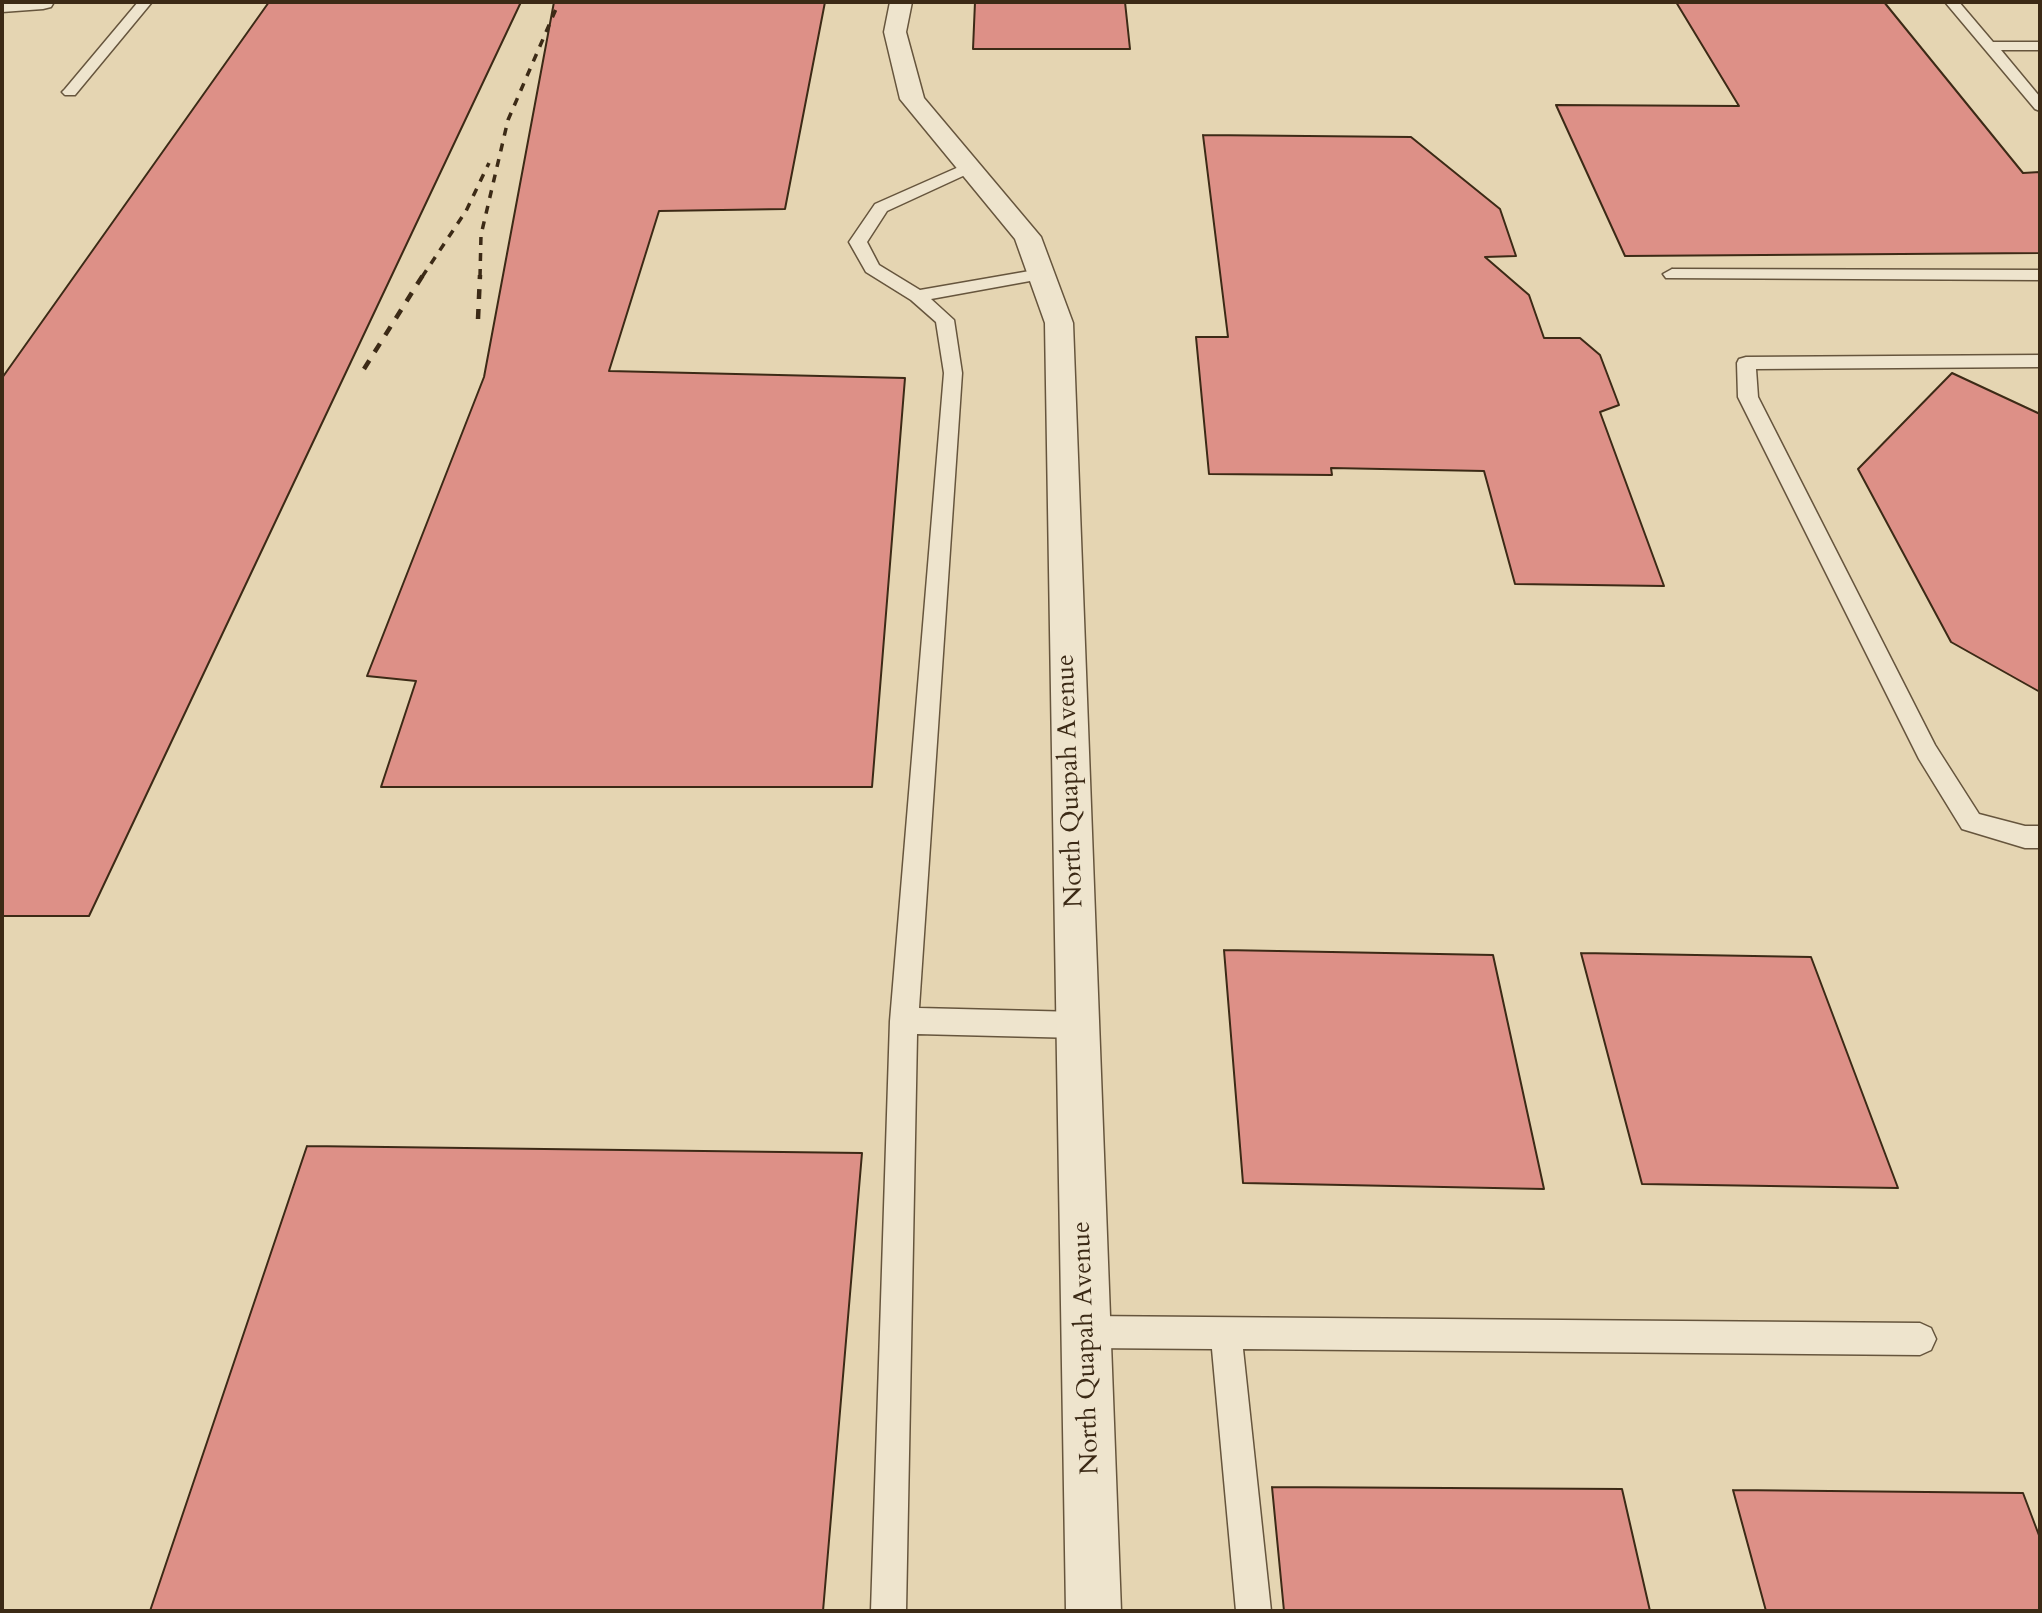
<!DOCTYPE html>
<style>
body{margin:0}
#map{position:relative;width:2042px;height:1613px;overflow:hidden;background:#e5d5b2;font-family:Cardo,serif}
canvas{display:block}
.frame{position:absolute;inset:0;border:4px solid #3c2a16;pointer-events:none}
</style>
<div id="map">
<canvas width="2042" height="1613"></canvas>
<div class="frame"></div>
</div>
<script>
const ctx = document.querySelector('canvas').getContext('2d');
ctx.lineJoin = 'round';
function paint(path, color) {
  ctx.fillStyle = color;
  ctx.fill(path, 'evenodd');
}
function shape(rows) {
  const path = new Path2D();
  for (const r of rows) {
    path.moveTo(r[0], r[1]);
    for (let i = 2; i < r.length; i += 2) path.lineTo(r[i], r[i + 1]);
  }
  return path;
}
function stroke(path, color, width, dash) {
  ctx.strokeStyle = color;
  ctx.lineWidth = width;
  ctx.lineCap = dash ? 'butt' : 'round';
  ctx.setLineDash(dash || []);
  ctx.stroke(path);
}
function label(font, color, halo, rows, align = 'center') {
  ctx.font = font + ' Cardo,serif';
  ctx.lineWidth = 6;
  ctx.setLineDash([]);
  ctx.textBaseline = 'middle';
  ctx.strokeStyle = halo;
  ctx.fillStyle = color;
  for (const [text, x, y, turn = 0] of rows) {
    ctx.save();
    ctx.translate(x, y);
    ctx.rotate((+turn || 0) * Math.PI / 180);
    ctx.textAlign = isNaN(turn) ? turn : align;
    if (halo) ctx.strokeText(text, 0, 0);
    ctx.fillText(text, 0, 0);
    ctx.restore();
  }
}
const building = shape([
 [269,2,521,2,89,916,2,916,2,378,269,2],
 [554,2,825,2,785,209,659,211,609,371,905,378,872,787,381,787,416,681,367,676,484,377,554,2],
 [975,2,1125,2,1130,49,973,49,975,2],
 [1676,2,1884,2,2023,173,2040,172,2040,253,1625,256,1556,105,1739,106,1676,2],
 [1203,135,1411,137,1500,209,1516,256,1485,257,1529,295,1544,338,1580,338,1600,355,1619,405,1600,412,1664,586,1515,584,1484,471,1331,468,1332,475,1209,474,1196,337,1228,337,1203,135],
 [1952,373,2040,414,2040,692,1951,642,1858,469,1952,373],
 [1224,950,1493,955,1544,1189,1243,1183,1224,950],
 [1581,953,1811,957,1898,1188,1642,1184,1581,953],
 [307,1146,862,1153,823,1611,150,1611,307,1146],
 [1272,1487,1622,1489,1650,1611,1284,1611,1272,1487],
 [1733,1490,2023,1493,2040,1538,2040,1611,1766,1611,1733,1490]
]);
paint(building, '#dd9087');
stroke(building, '#3c2a16', 2);
const service = shape([
 [138,2,152,2,75,95,65,95,62,92,65,89,138,2],
 [1945,2,1959,2,1993,42,2040,42,2040,50,2001,50,2040,97,2040,111,2035,109,1945,2],
 [970,162,978,167,976,170,887,211,867,242,879,265,920,290,1041,269,1050,274,1041,279,931,299,954,320,962,373,919,1008,1078,1012,1088,1016,1092,1025,1088,1034,1078,1038,917,1034,906,1611,871,1611,890,1021,944,373,936,322,911,300,866,272,849,242,875,204,970,162],
 [1672,269,2040,270,2040,280,1666,278,1663,274,1672,269],
 [2040,355,2040,367,1756,369,1758,397,1935,745,1979,814,2025,826,2040,826,2040,848,2025,848,1962,829,1919,759,1738,397,1737,363,1739,359,1746,357,2040,355],
 [1086,1316,1920,1323,1931,1328,1936,1339,1931,1350,1920,1355,1243,1349,1271,1611,1236,1611,1212,1349,1086,1348,1075,1343,1070,1332,1075,1321,1086,1316]
]);
const minor = shape([
 [2,2,54,2,51,7,43,9,2,12,2,2],
 [890,2,912,2,906,32,924,98,1041,237,1073,323,1121,1611,1066,1611,1045,323,1015,239,900,99,884,32,890,2]
]);
stroke(service, '#66553d', 3);
stroke(minor, '#66553d', 3);
paint(service, '#eee4cd');
paint(minor, '#eee4cd');
stroke(shape([
 [422,277,466,211,489,163],
 [480,277,481,235,508,120,559,2]
]), '#3c2a16', 3.5, [8, 8]);
stroke(shape([
 [478,319,480,275],
 [364,369,423,275]
]), '#3c2a16', 4.5, [10, 10]);
label('26px', '#3c2a16', '#eee4cd', [
 ["North Quapah Avenue",1071,781,-92],
 ["North Quapah Avenue",1087,1348,-92]
]);
</script>
